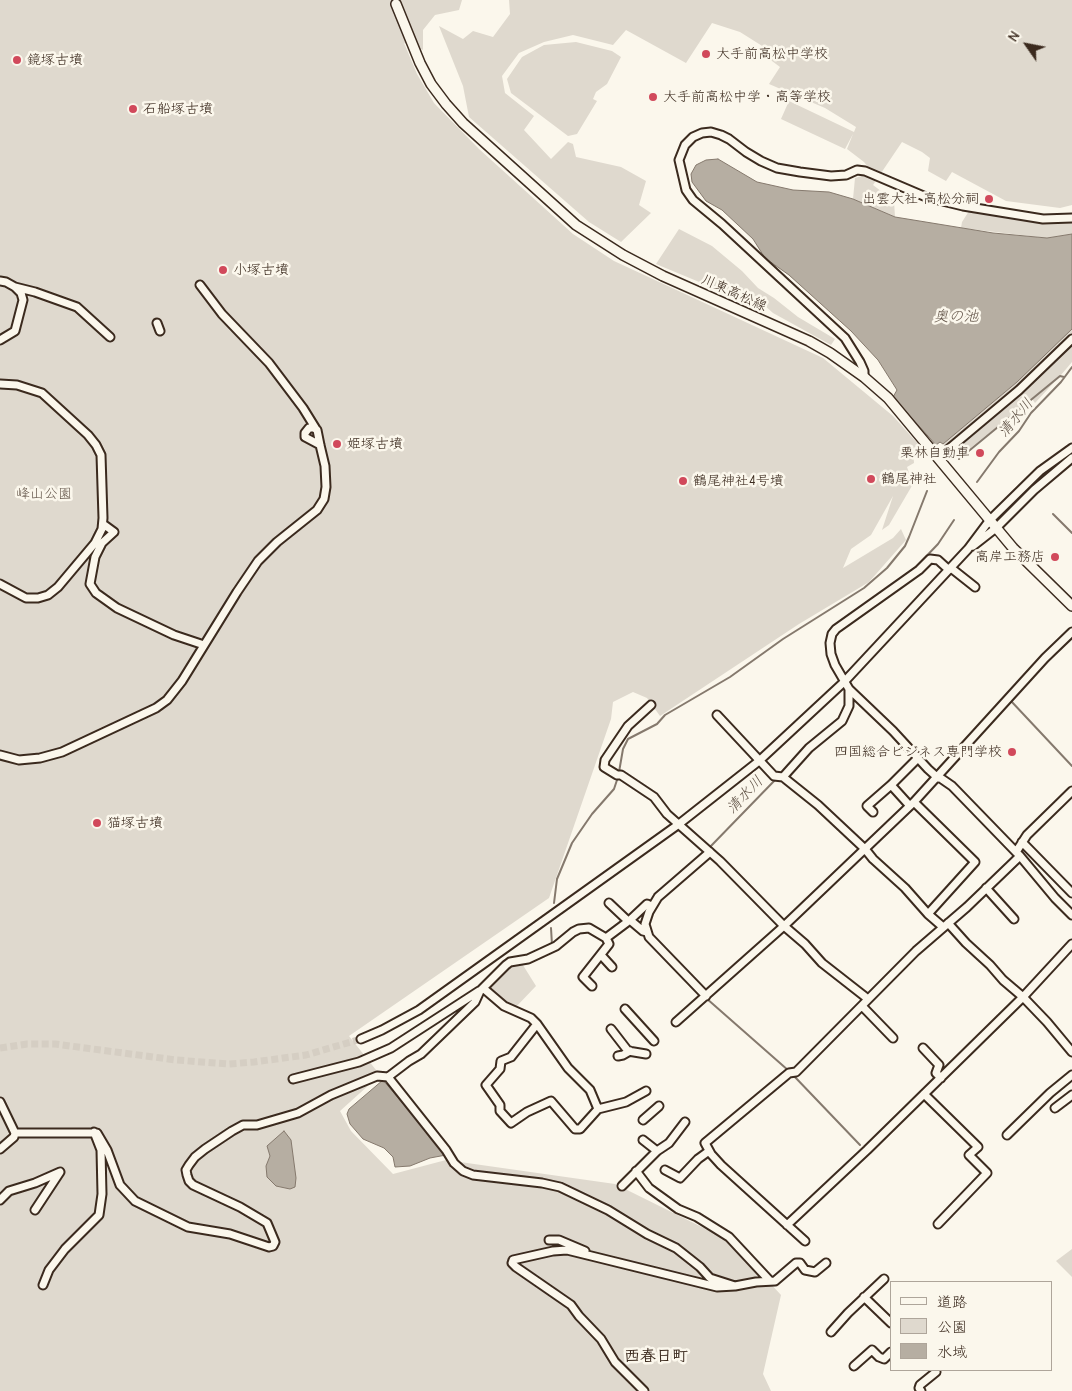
<!DOCTYPE html>
<meta charset="utf-8">
<style>
body{margin:0}
#map{position:relative;width:1072px;height:1391px;overflow:hidden;background:#fbf7ec;font-family:"Comic Neue","Klee One",sans-serif}
canvas{display:block}
.legend{position:absolute;left:890px;top:1281px;width:162px;height:90px;box-sizing:border-box;background:#fbf7ec;border:1px solid #aea59a;margin:0;padding:6px 9px;list-style:none;font-size:15px;color:#3b2a1e}
.legend li{display:flex;align-items:center;gap:10px;height:25px}
.legend b{width:25px;border:1px solid #aea59a}
.north{position:absolute;left:1002px;top:20px;width:50px;height:50px;-webkit-text-stroke:4px #fbf7ec;paint-order:stroke;rotate:303deg;font-size:14px;font-weight:700;line-height:20px;text-align:center;color:#3b2a1e}
.north::after{content:'';display:block;margin:auto;width:18px;height:22px;background:#3b2a1e;clip-path:polygon(50% 0,100% 100%,50% 72%,0 100%)}
</style>
<div id="map">
<canvas width="1072" height="1391"></canvas>
<ul class="legend">
<li><b style="height:6px;background:#fbf7ec"></b>道路</li>
<li><b style="height:14px;background:#dfd9ce"></b>公園</li>
<li><b style="height:14px;background:#b6aea2"></b>水域</li>
</ul>
<div class="north">N</div>
</div>
<script>
const ctx = document.querySelector('canvas').getContext('2d');
ctx.lineJoin = 'round';
function paint(path, color) {
  ctx.fillStyle = color;
  ctx.fill(path, 'evenodd');
}
function shape(rows) {
  const path = new Path2D();
  for (const r of rows) {
    path.moveTo(r[0], r[1]);
    for (let i = 2; i < r.length; i += 2) path.lineTo(r[i], r[i + 1]);
  }
  return path;
}
function stroke(path, color, width, dash) {
  ctx.strokeStyle = color;
  ctx.lineWidth = width;
  ctx.lineCap = dash ? 'butt' : 'round';
  ctx.setLineDash(dash || []);
  ctx.stroke(path);
}
function label(font, color, halo, rows, align = 'center') {
  ctx.font = font + ' "Comic Neue","Klee One",sans-serif';
  ctx.lineWidth = 5;
  ctx.setLineDash([]);
  ctx.textBaseline = 'middle';
  ctx.strokeStyle = halo;
  ctx.fillStyle = color;
  for (const [text, x, y, turn = 0] of rows) {
    ctx.save();
    ctx.translate(x, y);
    ctx.rotate((+turn || 0) * Math.PI / 180);
    ctx.textAlign = isNaN(turn) ? turn : align;
    if (halo) ctx.strokeText(text, 0, 0);
    ctx.fillText(text, 0, 0);
    ctx.restore();
  }
}
paint(shape([
 [0,0,462,0,459,10,435,15,423,30,423,50,404,43,417,74,434,103,479,149,573,234,614,261,823,358,893,416,919,445,913,450,914,463,907,467,913,484,889,525,882,530,893,496,871,535,851,549,843,568,893,538,901,529,906,540,869,582,799,624,660,716,647,698,633,692,613,702,611,719,549,898,349,1036,380,1075,340,1111,351,1131,393,1174,446,1160,615,1184,732,1242,781,1295,763,1374,771,1391,0,1391],
 [509,0,1072,0,1072,205,1060,208,1006,201,952,172,946,181,928,171,930,158,922,152,902,142,873,185,894,201,895,217,853,199,855,178,865,175,869,168,864,162,847,149,853,134,845,149,781,119,789,101,854,132,856,127,825,108,769,84,780,67,764,55,767,49,740,32,712,23,686,63,626,30,613,45,573,35,544,42,519,53,502,76,505,93,534,116,524,130,551,159,568,142,573,144,576,157,621,167,646,181,639,205,651,213,621,242,589,222,469,117,463,86,439,26,463,39,473,31,493,37,510,14],
 [576,42,612,51,621,57,607,84,596,92,593,99,597,101,577,134,568,136,511,93,507,79,522,57,544,45],
 [969,211,1033,222,1072,223,1072,234,1047,238,961,228,962,222],
 [679,229,712,246,742,271,758,288,774,298,798,317,835,339,831,345,773,313,764,305,724,289,716,289,656,264],
 [1072,329,1072,362,1061,375,1060,375,1043,390,1060,376,1035,403,1032,399,958,458,952,454,943,444,1017,382],
 [521,962,536,986,514,1009,504,1003,489,990,487,986,509,964],
 [1072,1249,1072,1277,1056,1261]
]), '#dfd9ce');
const water = shape([
 [718,159,757,182,793,190,829,192,853,199,895,217,993,233,1047,238,1072,234,1072,329,1017,382,943,444,940,442,936,445,893,397,897,390,878,360,851,331,789,275,765,258,753,239,722,210,706,201,692,182,691,174,696,165,706,160,718,159],
 [383,1080,446,1155,430,1158,410,1166,395,1167,393,1157,384,1148,363,1139,350,1124,347,1114,349,1109,383,1080],
 [284,1131,291,1140,296,1178,295,1187,290,1189,276,1186,267,1177,266,1166,270,1156,267,1146,284,1131]
]);
paint(water, '#b6aea2');
stroke(water, '#85796d', 1);
stroke(shape([
 [959,459,1060,376,1064,377],
 [977,482,999,452,1019,431,1031,413,1061,382,1072,367],
 [1053,514,1072,533],
 [893,584,916,567,938,544,954,520],
 [828,654,826,642,832,628,877,596],
 [1011,701,1072,766],
 [619,772,623,749,628,739,657,724,665,715,730,677,783,639,864,588,887,568,905,546,909,537,927,491],
 [709,848,777,778],
 [651,902,657,894],
 [554,903,557,879,572,843,592,814,614,789,618,777],
 [551,928,552,945],
 [706,998,789,1071],
 [793,1075,860,1145]
]), '#85796d', 2);
stroke(shape([
 [0,1048,27,1044,55,1044,176,1060,229,1064,254,1062,306,1055,361,1039]
]), '#d5cec3', 7, [7, 3.5]);
const minor = shape([
 [0,281,6,282,15,287,21,293,23,300,15,331,0,340],
 [200,285,222,314,269,363,303,408,316,429],
 [15,287,35,292,77,307,110,337],
 [157,323,160,331],
 [864,377,864,371,860,362,845,338,722,224,693,200,686,190,679,160,685,145,693,137,702,133,711,132,721,135,729,139,746,152,761,161,777,168,800,172,831,176,846,175,857,170,865,171,926,197,963,206,1043,219,1072,218],
 [0,384,17,385,42,393,88,435,96,445,101,455,103,518,102,529,95,543,58,587,48,595,38,598,26,598,0,584],
 [938,458,1019,390,1072,339],
 [103,524,114,532,102,543,95,557,90,584,96,593,117,608,174,635,204,645],
 [973,546,996,528,1034,490,1072,458],
 [951,568,975,587],
 [651,705,628,726,605,760,604,767,617,775,621,775,654,797,667,814,720,861,784,926,805,944,822,963,868,999],
 [717,715,774,776,783,777,818,805,865,849,873,859,905,888,928,914,943,927],
 [0,755,19,760,40,758,62,752,156,708,167,700,182,681,237,592,258,561,277,542,317,510,324,499,326,487,325,466,320,445,317,430,314,428,309,428,305,433,305,437,320,445],
 [783,777,809,748,842,721,849,706,849,689],
 [939,777,952,786,1016,852],
 [938,778,928,769,893,731,849,689,835,665,831,654,830,643,832,634,836,629,919,570,930,559,938,560,949,570],
 [914,802,975,862,928,914],
 [910,806,891,785,918,758],
 [873,812,867,806,891,785],
 [1022,842,1072,893],
 [1020,856,1055,898,1072,915],
 [986,888,1014,919],
 [609,903,628,921],
 [630,920,647,904,651,906],
 [948,923,966,943,990,965,1003,980,1023,997,1047,1022,1072,1052],
 [601,955,612,967],
 [592,986,583,977,609,944,606,938],
 [483,988,506,965,510,962,528,959,556,946,573,932,579,929,589,928,606,938,630,920,643,931,647,932],
 [706,996,649,937,645,924,649,912,658,897,710,852],
 [862,1006,893,1038],
 [625,1009,654,1041],
 [676,1022,784,926,914,802,1045,658,1072,632],
 [537,1024,511,1057,501,1061,500,1069,486,1085,500,1105,500,1111,511,1123,527,1112,551,1101,575,1129,580,1129,598,1109,626,1102,646,1091],
 [611,1029,628,1051,646,1054],
 [361,1039,382,1030,419,1010,679,824,759,761,844,682,968,549,989,521,1040,471,1072,448],
 [923,1048,939,1065,936,1073,941,1078],
 [618,1056,623,1055,630,1051],
 [388,1077,409,1061,421,1054,475,1002,480,991,483,988,504,1006,531,1018,537,1024,568,1068,590,1090,598,1109],
 [293,1079,359,1062,391,1048,479,991],
 [924,1094,978,1147,969,1155,987,1173,938,1224],
 [0,1102,15,1133],
 [1055,1108,1072,1095],
 [643,1120,659,1106],
 [1007,1135,1050,1093,1072,1075],
 [643,1140,657,1151,669,1143,685,1122],
 [0,1149,14,1137,15,1133,97,1133,107,1150,120,1185,135,1201,188,1227,230,1234,269,1247,273,1246,275,1242,267,1223,240,1207,193,1185,189,1181,187,1175,186,1170,189,1165,195,1157,205,1149,232,1131,243,1125,257,1125,298,1113,331,1095,377,1076,388,1077,446,1150,454,1163,463,1171,473,1175,542,1183,560,1187,608,1210,647,1234,676,1248,700,1267,710,1278,735,1286],
 [665,1170,680,1178,698,1159,709,1151],
 [636,1171,649,1188,678,1209,697,1217,729,1237,770,1281],
 [622,1186,657,1151],
 [0,1200,9,1191,35,1183,60,1172,35,1210],
 [787,1225,867,1150,1023,997,1072,944],
 [549,1240,559,1240,585,1251],
 [805,1241,721,1165,711,1154,705,1143,789,1073,796,1072,916,951,967,907,1020,856,1016,852,1027,835,1072,791],
 [43,1285,49,1270,65,1249,99,1215,102,1194,101,1150,94,1132],
 [864,1297,891,1323],
 [831,1332,848,1313,884,1279],
 [854,1366,872,1350,879,1357,884,1359,891,1352],
 [644,1391,615,1362,601,1339,579,1316,571,1305,516,1267,512,1263,513,1260,553,1251,567,1250,717,1287,735,1286,756,1282,775,1281,796,1263,800,1263,805,1270,815,1272,826,1263],
 [921,1391,919,1388,920,1385,936,1372]
]);
const major = shape([
 [396,4,420,63,431,84,446,104,463,123,576,225,623,255,663,276,809,341,830,353,864,377,888,398,1013,548,1072,606]
]);
stroke(minor, '#3b2a1e', 11);
stroke(major, '#3b2a1e', 12);
stroke(minor, '#fbf7ec', 7);
stroke(major, '#fbf7ec', 9);
for (const [x, y, r, color] of [
 [706,54,5,"#d1495b"],
 [17,60,5,"#d1495b"],
 [653,97,5,"#d1495b"],
 [133,109,5,"#d1495b"],
 [989,199,5,"#d1495b"],
 [223,270,5,"#d1495b"],
 [337,444,5,"#d1495b"],
 [980,453,5,"#d1495b"],
 [871,479,5,"#d1495b"],
 [683,481,5,"#d1495b"],
 [1055,557,5,"#d1495b"],
 [1012,752,5,"#d1495b"],
 [97,823,5,"#d1495b"]
]) {
  const dot = new Path2D();
  dot.arc(x, y, r, 0, 2 * Math.PI);
  ctx.fillStyle = color;
  ctx.fill(dot);
  stroke(dot, '#fbf7ec', 2);
}
label('14px', '#3b2a1e', '#fbf7ec', [
 ["大手前高松中学校",716,54],
 ["鏡塚古墳",27,60],
 ["大手前高松中学・高等学校",663,97],
 ["石船塚古墳",143,109],
 ["出雲大社 高松分祠",979,199,"right"],
 ["小塚古墳",233,270],
 ["姫塚古墳",347,444],
 ["栗林自動車",970,453,"right"],
 ["鶴尾神社",881,479],
 ["鶴尾神社4号墳",693,481],
 ["高岸工務店",1045,557,"right"],
 ["四国総合ビジネス専門学校",1002,752,"right"],
 ["猫塚古墳",107,823]
], 'left');
label('14px', '#3b2a1e', '#fbf7ec', [
 ["川東高松線",734,293,24]
]);
label('14px', '#64564a', '#fbf7ec', [
 ["峰山公園",44,494]
]);
label('italic 15px', '#605246', '#fbf7ec', [
 ["奥の池",956,317],
 ["清水川",1016,418,-50],
 ["清水川",745,795,-46]
]);
label('bold 16px', '#3b2a1e', '#fbf7ec', [
 ["西春日町",656,1356]
]);
</script>
